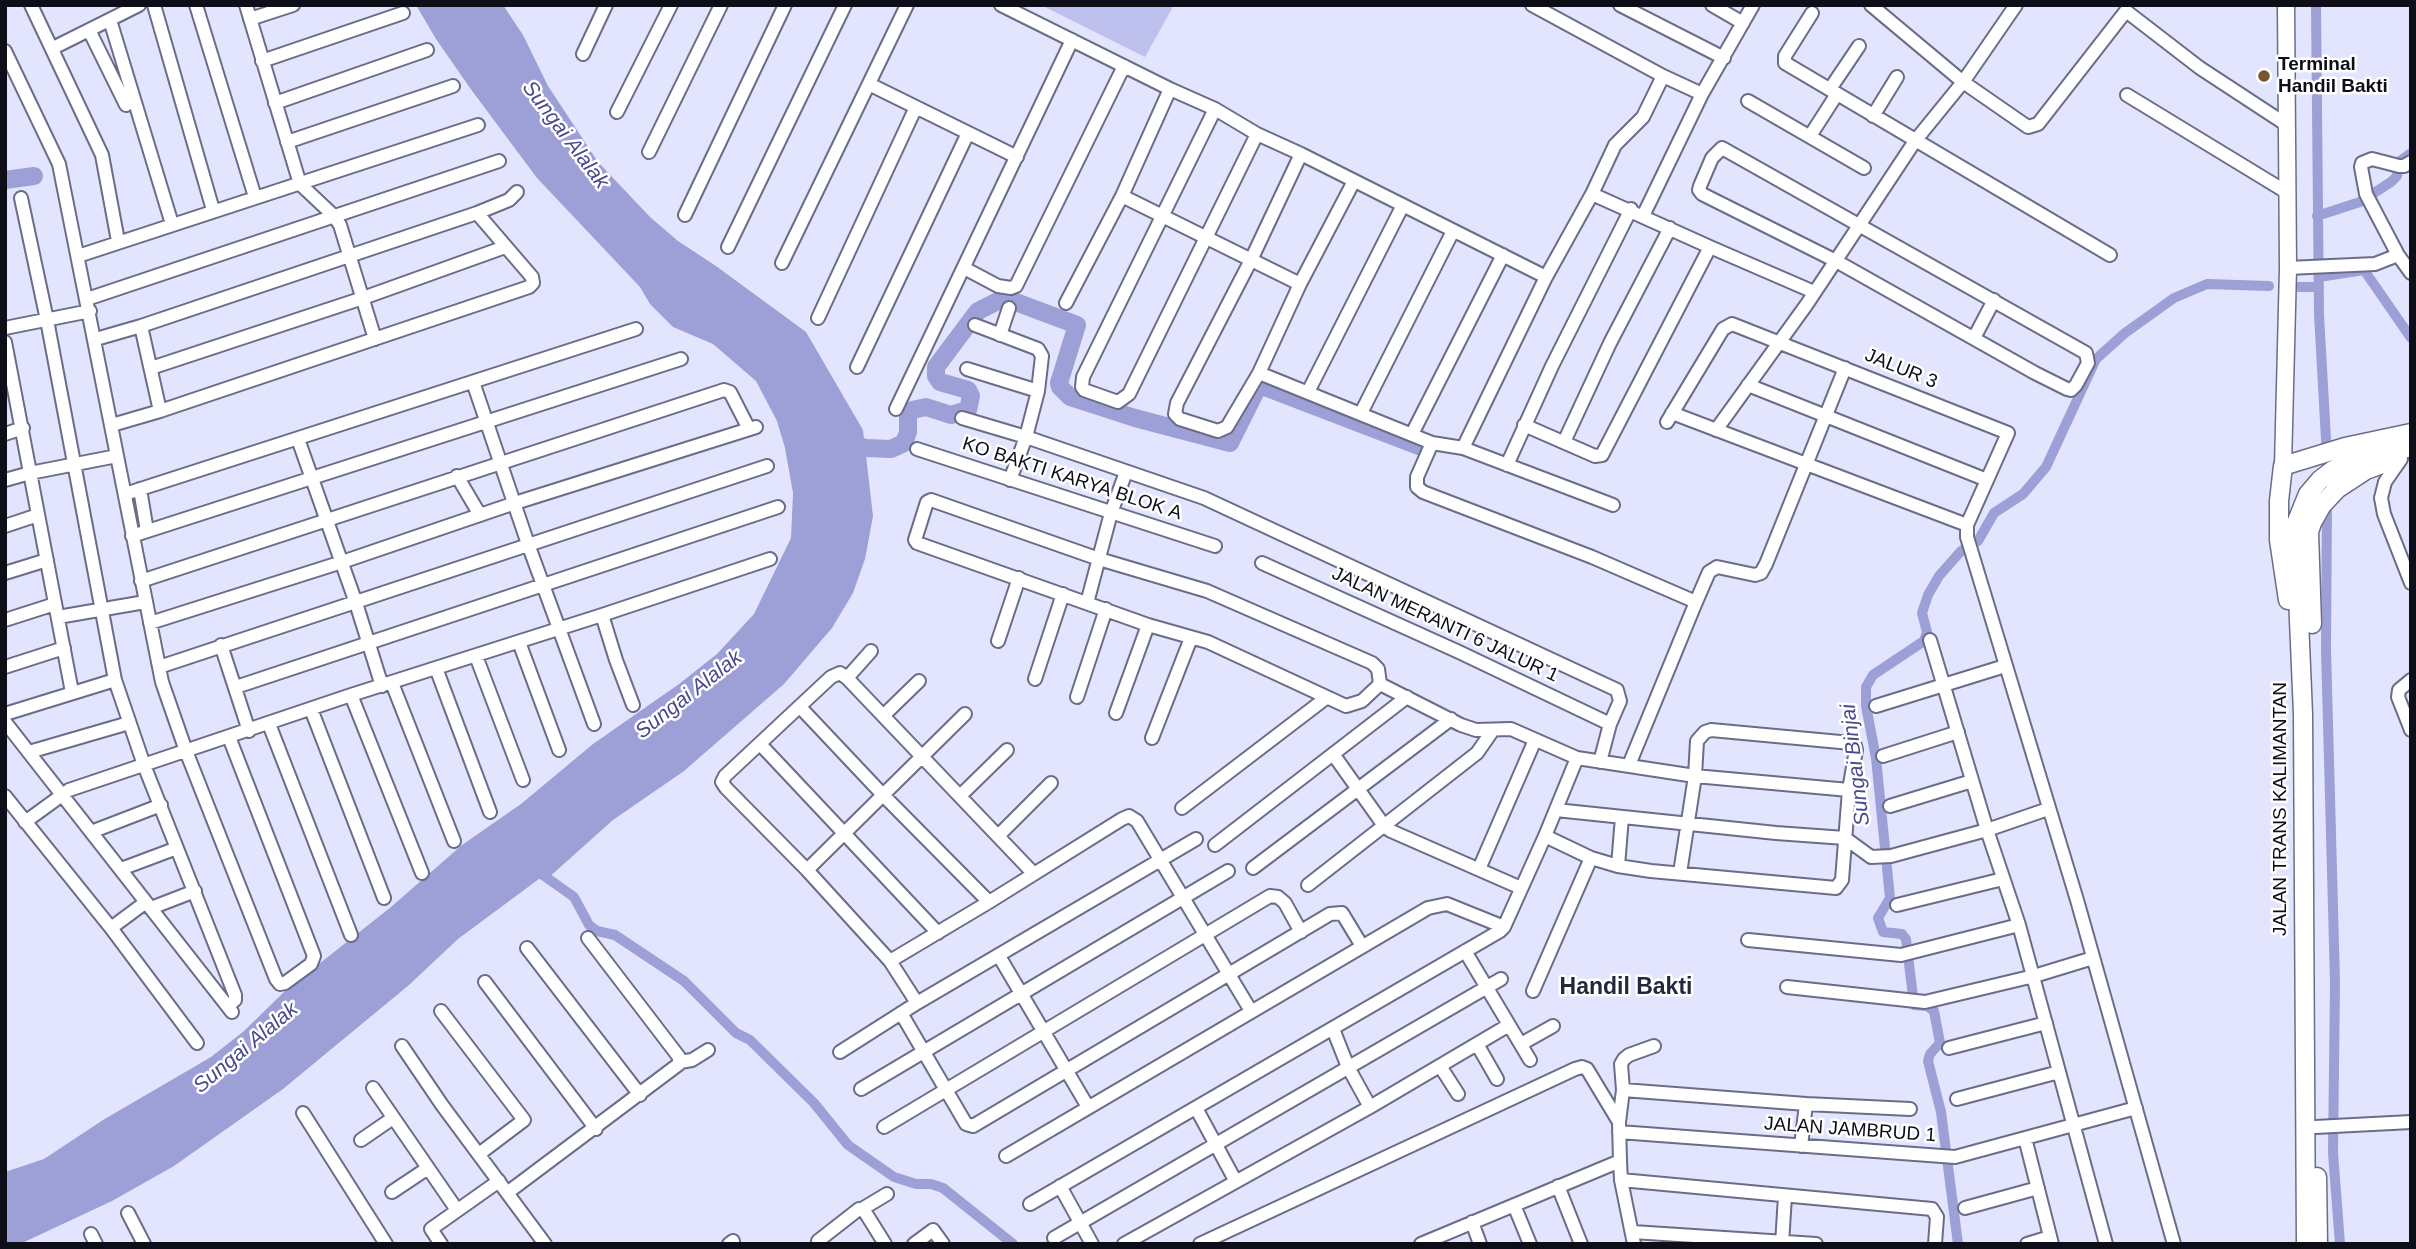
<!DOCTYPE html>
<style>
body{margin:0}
#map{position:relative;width:2416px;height:1249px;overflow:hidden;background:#e2e5fd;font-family:Helvetica,sans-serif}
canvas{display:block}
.frame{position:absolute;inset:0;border:7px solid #0d0e18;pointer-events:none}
</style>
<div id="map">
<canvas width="2416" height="1249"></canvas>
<div class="frame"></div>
</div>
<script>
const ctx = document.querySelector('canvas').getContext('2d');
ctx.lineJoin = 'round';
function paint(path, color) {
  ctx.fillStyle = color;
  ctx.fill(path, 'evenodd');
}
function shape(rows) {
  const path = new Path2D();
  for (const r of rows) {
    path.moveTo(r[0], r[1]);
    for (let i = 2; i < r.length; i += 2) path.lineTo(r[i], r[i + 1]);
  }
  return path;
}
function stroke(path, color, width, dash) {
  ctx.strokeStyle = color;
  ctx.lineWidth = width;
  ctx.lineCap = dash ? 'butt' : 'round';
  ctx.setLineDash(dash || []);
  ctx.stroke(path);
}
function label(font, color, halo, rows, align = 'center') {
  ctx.font = font + ' Helvetica,sans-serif';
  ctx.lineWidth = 5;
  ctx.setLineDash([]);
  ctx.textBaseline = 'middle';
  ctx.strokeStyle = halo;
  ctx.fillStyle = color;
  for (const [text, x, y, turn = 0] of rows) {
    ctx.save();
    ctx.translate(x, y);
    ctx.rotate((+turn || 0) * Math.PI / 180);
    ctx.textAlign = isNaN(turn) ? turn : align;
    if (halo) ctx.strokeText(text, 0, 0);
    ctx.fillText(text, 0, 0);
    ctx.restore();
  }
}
paint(shape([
 [1041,5,1174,5,1145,57]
]), '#bec1ed');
paint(shape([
 [416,5,503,5,523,35,548,86,598,162,650,217,678,241,716,266,806,332,863,430,873,516,865,559,853,593,832,628,784,684,684,771,613,820,547,879,547,873,458,939,409,985,283,1089,174,1166,112,1201,20,1244,5,1244,5,1172,44,1159,103,1120,211,1057,244,1031,286,990,391,907,462,845,521,804,593,744,679,684,717,654,754,614,791,538,793,493,785,448,777,421,756,381,713,344,673,327,650,304,640,287,537,178,470,88,436,39]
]), '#9ca0d6');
stroke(shape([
 [2316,5,2319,315,2327,457],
 [2317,216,2360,202,2391,182,2397,176,2400,161,2411,153],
 [2319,277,2364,270,2411,338],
 [2299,287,2319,287],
 [2327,502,2326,649,2335,982,2333,1153,2340,1244],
 [533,868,574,897,589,925,597,931,615,935,684,981,736,1033,750,1040,814,1103,848,1145,894,1177,916,1184,931,1184,943,1188,1013,1244],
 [1958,1244,1941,1112,1928,1061,1930,1054,1940,1043,1934,1011,1927,1006,1914,1005,1906,939,1902,934,1883,932,1878,918,1890,898,1876,758,1866,706,1866,687,1873,675,1924,641,1927,632,1922,613,1928,595,1939,576,1961,551,1978,541,1994,513,2023,494,2046,467,2096,359,2125,333,2174,298,2207,284,2269,286]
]), '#9ca0d6', 10);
stroke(shape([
 [5,180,34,176],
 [843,440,865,448,891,449,904,443,908,432,908,414,912,410,926,407,951,415,968,410,971,396,968,390,940,382,936,376,936,367,978,311,1002,299,1013,301,1077,325,1059,383,1060,387,1070,397,1135,418,1230,443,1256,391,1259,388,1265,387,1419,446]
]), '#9ca0d6', 18);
const minor = shape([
 [31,5,102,155,118,241],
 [154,5,213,210],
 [196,5,255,197],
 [246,5,300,184,334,216,340,225,375,339],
 [1001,5,1170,89,1215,109,1257,134,1301,154,1546,277],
 [1532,5,1663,76,1702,94],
 [1620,5,1724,58],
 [1712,5,1743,23],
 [1871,5,1963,82,2028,127,2038,124,2126,11,2200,68,2287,125],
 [1812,13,1785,56,1785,63,2110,255],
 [250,19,293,5],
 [110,20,172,224],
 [89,30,126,105],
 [53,48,139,5],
 [5,51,59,164,162,682,186,751,276,979,280,984,285,983,311,964,314,956,229,737],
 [583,54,606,5],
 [262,61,403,13],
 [869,84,1017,157],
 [1830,89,1859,46],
 [2127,95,2288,193],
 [1748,101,1864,168],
 [275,103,427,50],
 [1215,109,1083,377,1082,387,1084,390,1118,402,1129,394,1257,134],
 [617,112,671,5],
 [1873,116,1897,77],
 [1810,136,1837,94],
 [287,142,453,86],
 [1722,148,2086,353,2088,363,2076,385,2071,390,2067,389,2035,373,1836,261,1702,194,1699,190,1700,186,1712,158,1722,148],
 [649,152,721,5],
 [1301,154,1251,260,1177,403,1175,414,1180,419,1218,431,1227,427,1259,373,1300,284,1354,181],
 [2411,162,2404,166,2399,166,2372,159,2362,163,2361,167,2366,194,2398,255,2411,273],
 [1122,196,1300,284],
 [21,198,47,320,115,680,144,765,235,995,235,1000,228,1006],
 [685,215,785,5],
 [1643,216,1702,94,1753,5],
 [728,247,845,5],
 [1710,247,1814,292],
 [78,256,478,125],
 [782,263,907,5],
 [964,268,998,286,1011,288,1016,286,1124,66],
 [2288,268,2375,264,2398,255],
 [87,299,499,161],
 [1066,303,1122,196,1170,89],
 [818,318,916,107],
 [975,325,1038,349,1042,356,1038,391,1026,437,1010,480],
 [141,326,160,411],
 [5,328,90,311],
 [1000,335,1009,308],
 [1974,338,1994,300],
 [96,339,141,326,477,213,509,200,517,192],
 [5,342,72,692],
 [857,367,968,133],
 [151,368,363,298,505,247],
 [967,369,1038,391],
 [1259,373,1432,443],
 [473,382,528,544,594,724],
 [1748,385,1987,480],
 [1308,392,1403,205],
 [896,409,1072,40],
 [1361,413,1453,231],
 [1672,413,1967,525],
 [962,418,1026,437,1204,498,1617,690,1620,701,1610,724,1600,762],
 [1667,422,1723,329,1732,324,2008,433,1967,525,1967,537,2077,900,2174,1244],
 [112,425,160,411,529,287,533,283,532,277,477,213],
 [1524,425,1595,456,1602,455,1710,247,1592,194],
 [1716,430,1807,304,1915,141,1963,82,2016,5],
 [5,434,23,428],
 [1412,434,1503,255],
 [298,439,356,603,382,686],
 [1564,442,1610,343,1670,228],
 [1463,448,1432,443,1417,477,1417,487,1423,492,1592,557,1696,602,1629,765],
 [917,449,1215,546],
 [2401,459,2385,482,2381,498,2384,514,2411,583],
 [1507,465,1552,366,1631,209],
 [457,476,480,515],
 [5,480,30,473,117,456],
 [140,489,147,531],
 [125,494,636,329],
 [1613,505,1463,448,1546,277,1592,194,1615,145,1643,117,1663,76],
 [5,526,38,515],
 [132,536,681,359],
 [1262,563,1459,652,1610,724],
 [5,573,47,560],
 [141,581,724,390,730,392,749,429],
 [1696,602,1709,572,1717,567,1755,575,1761,573,1766,564,1845,368],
 [1087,603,1111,513,1126,472],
 [602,615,616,660,633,705],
 [58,617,145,602],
 [5,620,55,604],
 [150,623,342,562,515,503,756,427],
 [1930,640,1987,830,2019,925,2106,1244],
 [998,641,1019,578],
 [519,642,559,750],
 [221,645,249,731],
 [476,656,523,780],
 [5,667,64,648],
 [159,667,767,466],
 [436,668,490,812],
 [847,678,871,651],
 [1035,679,1063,594],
 [2411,680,2399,690,2398,697,2411,730],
 [392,683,454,841],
 [1380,684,1362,701,1346,706,1208,642,1148,625,917,543,915,540,927,502,931,500,1099,559,1207,591,1372,663,1378,669,1380,684,1461,725,1476,730,1511,729,1577,758,1695,776,1849,790],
 [236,687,778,507],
 [351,695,422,873],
 [1077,697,1106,609],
 [1876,706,2005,666],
 [800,707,884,796,989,902],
 [311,709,384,898],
 [1116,713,1148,625],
 [5,714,115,680],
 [883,716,919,681],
 [5,722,232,1012],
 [269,724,351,935],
 [1152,738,1191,638],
 [760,744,938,933],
 [29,752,129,723],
 [1333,754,1385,827,1391,831,1521,888],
 [1883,756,1958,732],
 [5,796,111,928,197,1043],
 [960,796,1007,750],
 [1890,806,1972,781],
 [1182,808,1326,698],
 [1556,810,1776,833,1845,838,1871,857,1891,856,1987,830,2048,809],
 [25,822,69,790,351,695,602,615,770,559],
 [91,832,161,805],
 [999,835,1051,783],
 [1545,836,1591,858,1618,866,1651,871,1836,888,1842,880,1849,790,1856,750,1855,746,1851,743,1711,730,1705,732,1697,741,1695,776,1680,873],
 [1215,845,1407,697],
 [1618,866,1622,817],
 [1253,868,1451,719],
 [121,869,177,848],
 [1479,869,1535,740],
 [807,870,965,714],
 [1308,885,1477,753,1493,730],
 [1897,905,2003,879],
 [151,908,195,891],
 [111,928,146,902],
 [1748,940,1901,955,2019,925],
 [527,948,640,1095],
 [1465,951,1530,1060],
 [999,956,1088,1107],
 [890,961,989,902,1122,819,1129,816,1137,821,1251,1011],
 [485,982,596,1129],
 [1787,987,1925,1002,2034,976,2093,958],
 [1533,991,1591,858],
 [917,1003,890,961,807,870,726,788,722,782,725,776,831,677,840,673,847,678,1034,874],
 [441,1011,524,1120,479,1154],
 [901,1013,966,1124,973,1126,1330,914,1342,913,1362,946],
 [1333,1029,1348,1067,1370,1107],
 [1477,1044,1497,1079],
 [1521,1044,1553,1026],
 [402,1046,442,1105,545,1244],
 [1949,1048,2046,1023],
 [840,1052,917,1003,1196,839],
 [680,1062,692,1060,708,1050],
 [1440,1066,1458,1094],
 [373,1088,457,1210],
 [861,1089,1228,871],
 [1623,1090,1621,1064,1624,1059,1629,1055,1654,1046],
 [1957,1099,2059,1072],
 [1196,1108,1235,1180],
 [303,1113,386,1244],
 [884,1127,1270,896,1278,897,1285,903,1301,932],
 [2315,1127,2411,1122],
 [1619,1132,1955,1157,2136,1108],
 [2025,1138,2052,1244],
 [361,1140,393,1118],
 [1801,1146,1806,1104],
 [1006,1156,1428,908,1447,904,1504,927],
 [1620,1161,1619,1122,1623,1090,1806,1104,1910,1109],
 [1621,1180,1932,1209,1937,1217,1935,1244],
 [1060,1186,1092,1244],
 [1558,1186,1581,1244],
 [392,1192,428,1168],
 [507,1193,679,1064,679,1057,588,938],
 [1030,1204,1500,931,1504,927,1545,836,1577,758],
 [1514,1205,1530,1244],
 [1965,1208,2038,1188],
 [862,1209,887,1194],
 [128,1213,144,1244],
 [1472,1222,1480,1244],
 [1633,1232,1816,1244],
 [91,1234,96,1244],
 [1054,1238,1501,979],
 [818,1241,859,1209,865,1212,885,1244],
 [441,1244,431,1229,499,1181],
 [729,1244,733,1241],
 [914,1244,933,1230,943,1244],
 [1124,1244,1370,1107,1509,1025],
 [1200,1244,1575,1069,1582,1067,1587,1069,1619,1122],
 [1421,1244,1620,1161,1621,1180,1634,1244],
 [1782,1244,1785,1196],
 [2027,1244,2050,1237]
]);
const major = shape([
 [2283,466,2288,268,2286,5]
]);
const highway = shape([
 [2288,600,2279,540,2279,501,2283,466,2345,447,2411,433],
 [2312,624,2309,532,2312,523,2322,505,2337,489,2366,470,2385,463],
 [2317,1177,2318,1244],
 [2306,1244,2303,714,2295,526,2308,494,2320,480,2333,470,2349,462,2411,447]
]);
stroke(minor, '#6a6d87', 16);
stroke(major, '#6a6d87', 19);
stroke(highway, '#6a6d87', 21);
stroke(minor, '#fff', 12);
stroke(major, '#fff', 16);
stroke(highway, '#fff', 18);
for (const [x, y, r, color] of [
 [2264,76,7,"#77562d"]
]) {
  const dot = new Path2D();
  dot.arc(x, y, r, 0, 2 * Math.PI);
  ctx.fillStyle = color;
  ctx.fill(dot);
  stroke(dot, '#fff', 2.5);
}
label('bold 19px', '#0d0e18', '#fff', [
 ["Terminal",2278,65],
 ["Handil Bakti",2278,87]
], 'left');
label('19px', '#0d0e18', '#fff', [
 ["JALUR 3",1901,369,22],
 ["KO BAKTI KARYA BLOK A",1072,479,18],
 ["JALAN MERANTI 6 JALUR 1",1445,625,25],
 ["JALAN TRANS KALIMANTAN",2281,809,-90],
 ["JALAN JAMBRUD 1",1850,1130,4]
]);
label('italic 21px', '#49498c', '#fff', [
 ["Sungai Alalak",565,135,53],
 ["Sungai Alalak",689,695,-38],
 ["Sungai Binjai",1856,765,-97],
 ["Sungai Alalak",246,1048,-40]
]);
label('bold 23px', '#25273d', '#fff', [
 ["Handil Bakti",1626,988]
]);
</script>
